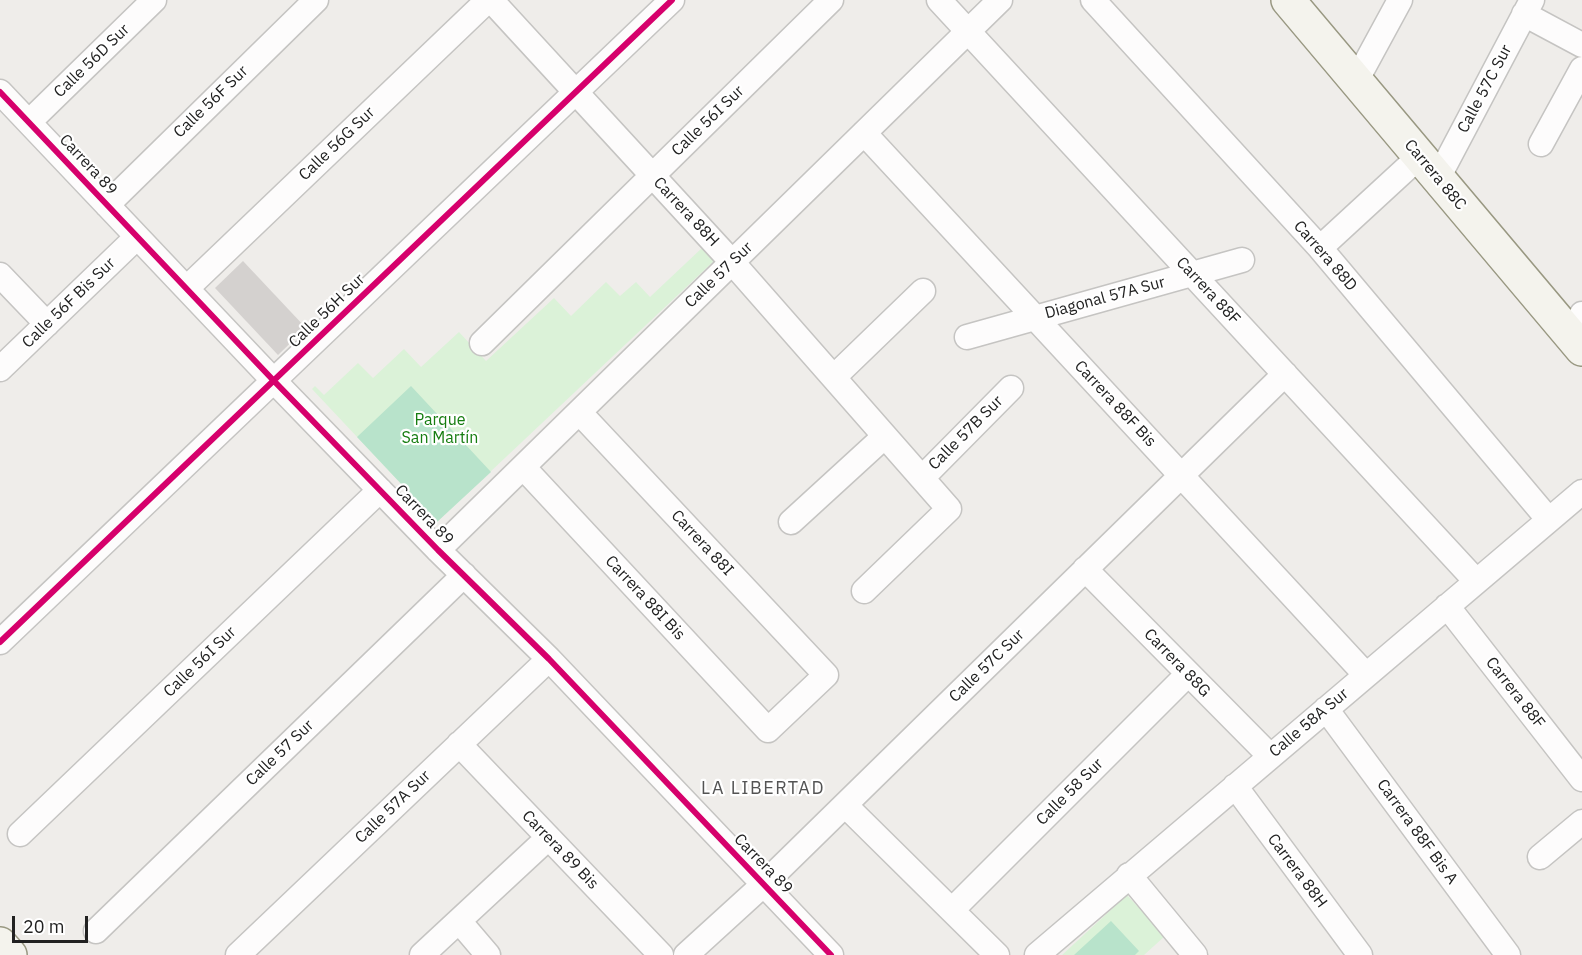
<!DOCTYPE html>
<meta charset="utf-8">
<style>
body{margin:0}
#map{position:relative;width:1582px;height:955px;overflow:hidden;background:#efedea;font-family:"IBM Plex Sans",sans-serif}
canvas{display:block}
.scale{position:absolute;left:12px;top:916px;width:76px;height:27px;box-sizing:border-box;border:3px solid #212121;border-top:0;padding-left:8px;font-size:18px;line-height:21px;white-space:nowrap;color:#212121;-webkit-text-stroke:4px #fff;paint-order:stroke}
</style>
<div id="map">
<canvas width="1582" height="955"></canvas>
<div class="scale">20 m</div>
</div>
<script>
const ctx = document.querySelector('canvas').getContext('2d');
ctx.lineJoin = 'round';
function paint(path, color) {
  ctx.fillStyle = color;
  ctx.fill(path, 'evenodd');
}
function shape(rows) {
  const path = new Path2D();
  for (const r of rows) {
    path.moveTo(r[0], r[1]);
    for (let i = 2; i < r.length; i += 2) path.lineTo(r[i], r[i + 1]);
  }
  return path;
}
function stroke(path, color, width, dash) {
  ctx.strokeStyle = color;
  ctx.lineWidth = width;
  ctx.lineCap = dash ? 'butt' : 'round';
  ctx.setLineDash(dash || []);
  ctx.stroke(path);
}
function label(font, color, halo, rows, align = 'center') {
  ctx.font = font + ' "IBM Plex Sans",sans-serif';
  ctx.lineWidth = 4.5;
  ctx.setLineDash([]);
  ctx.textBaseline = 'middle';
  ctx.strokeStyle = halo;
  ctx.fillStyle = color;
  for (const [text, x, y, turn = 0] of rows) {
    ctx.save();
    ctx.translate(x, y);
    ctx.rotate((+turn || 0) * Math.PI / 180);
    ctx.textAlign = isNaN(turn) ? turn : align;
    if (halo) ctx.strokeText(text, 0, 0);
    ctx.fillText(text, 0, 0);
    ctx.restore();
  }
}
paint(shape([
 [703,247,715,260,437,522,312,389,315,386,324,395,358,363,373,378,404,349,421,367,459,332,486,361,554,298,571,316,606,282,620,296,636,282,650,297],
 [1127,895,1165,936,1144,955,1062,955]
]), '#dbf2d8');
paint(shape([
 [411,386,491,472,437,522,357,437],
 [1111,921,1139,951,1135,955,1074,955]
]), '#b8e3cb');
paint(shape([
 [243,261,306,328,278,355,215,288]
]), '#d4d1cf');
const street = shape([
 [491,0,732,262,949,509,864,591],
 [939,0,1476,581],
 [1093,0,1320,248,1549,520],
 [1524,14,1582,45],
 [1356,81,1400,0],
 [0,92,274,381,438,550,549,659,831,955],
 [29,122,154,0],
 [864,133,1366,675],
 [1541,144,1582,69],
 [1438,178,1532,0],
 [107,205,316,0],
 [1320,248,1420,156],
 [0,275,47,324],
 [187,288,488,0],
 [1569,335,1582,314],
 [967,337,1242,260],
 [482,343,831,0],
 [0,369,137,237],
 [834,377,923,291],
 [523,467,768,730,826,675,579,412],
 [922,478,1011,388],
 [791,522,885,436],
 [438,550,1000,0],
 [1085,569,1270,756],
 [1447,606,1582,779],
 [0,642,672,0],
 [1326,709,1508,955],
 [459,744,661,955],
 [1235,786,1360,955],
 [845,805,997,955],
 [20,834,380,490],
 [1540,857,1582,822],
 [1129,875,1195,955],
 [952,910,1188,674],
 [459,921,488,955],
 [96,931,464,575],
 [238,955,549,659],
 [422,955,548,838],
 [686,955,764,884,1285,374],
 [1037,955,1582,492]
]);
const secondary = shape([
 [1288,0,1582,349],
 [0,944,10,955]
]);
stroke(street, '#c5c4c2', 27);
stroke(secondary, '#999882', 36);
stroke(street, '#fdfcfc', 24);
stroke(secondary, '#f4f3ed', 33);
stroke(shape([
 [0,92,274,381,438,550,549,659,831,955],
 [0,642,672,0]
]), '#d6006c', 6);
label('16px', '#212121', '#fff', [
 ["Calle 56D Sur",92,61,-44],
 ["Calle 57C Sur",1485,89,-62],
 ["Calle 56F Sur",211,102,-44],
 ["Calle 56I Sur",708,121,-44],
 ["Calle 56G Sur",337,144,-44],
 ["Carrera 89",88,165,47],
 ["Carrera 88C",1435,175,50],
 ["Carrera 88H",686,212,47],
 ["Carrera 88D",1325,256,49],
 ["Calle 57 Sur",719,275,-44],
 ["Carrera 88F",1208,291,47],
 ["Diagonal 57A Sur",1105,298,-15],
 ["Calle 56F Bis Sur",69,303,-44],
 ["Calle 56H Sur",327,311,-44],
 ["Carrera 88F Bis",1115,404,47],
 ["Calle 57B Sur",966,433,-45],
 ["Carrera 89",424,515,46],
 ["Carrera 88I",702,543,47],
 ["Carrera 88I Bis",645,598,47],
 ["Calle 56I Sur",200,662,-44],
 ["Carrera 88G",1177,663,46],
 ["Calle 57C Sur",987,666,-44],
 ["Carrera 88F",1515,693,52],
 ["Calle 58A Sur",1309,723,-40],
 ["Calle 57 Sur",280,753,-44],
 ["Calle 58 Sur",1070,792,-45],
 ["Calle 57A Sur",393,807,-44],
 ["Carrera 88F Bis A",1417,832,54],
 ["Carrera 89 Bis",560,850,46],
 ["Carrera 89",763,864,46],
 ["Carrera 88H",1297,871,53]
]);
label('16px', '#167d11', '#fff', [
 ["Parque",440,420],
 ["San Martín",440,438]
]);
ctx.letterSpacing = '1.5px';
label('18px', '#545454', '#fff', [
 ["LA LIBERTAD",763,789]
]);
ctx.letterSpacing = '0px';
</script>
